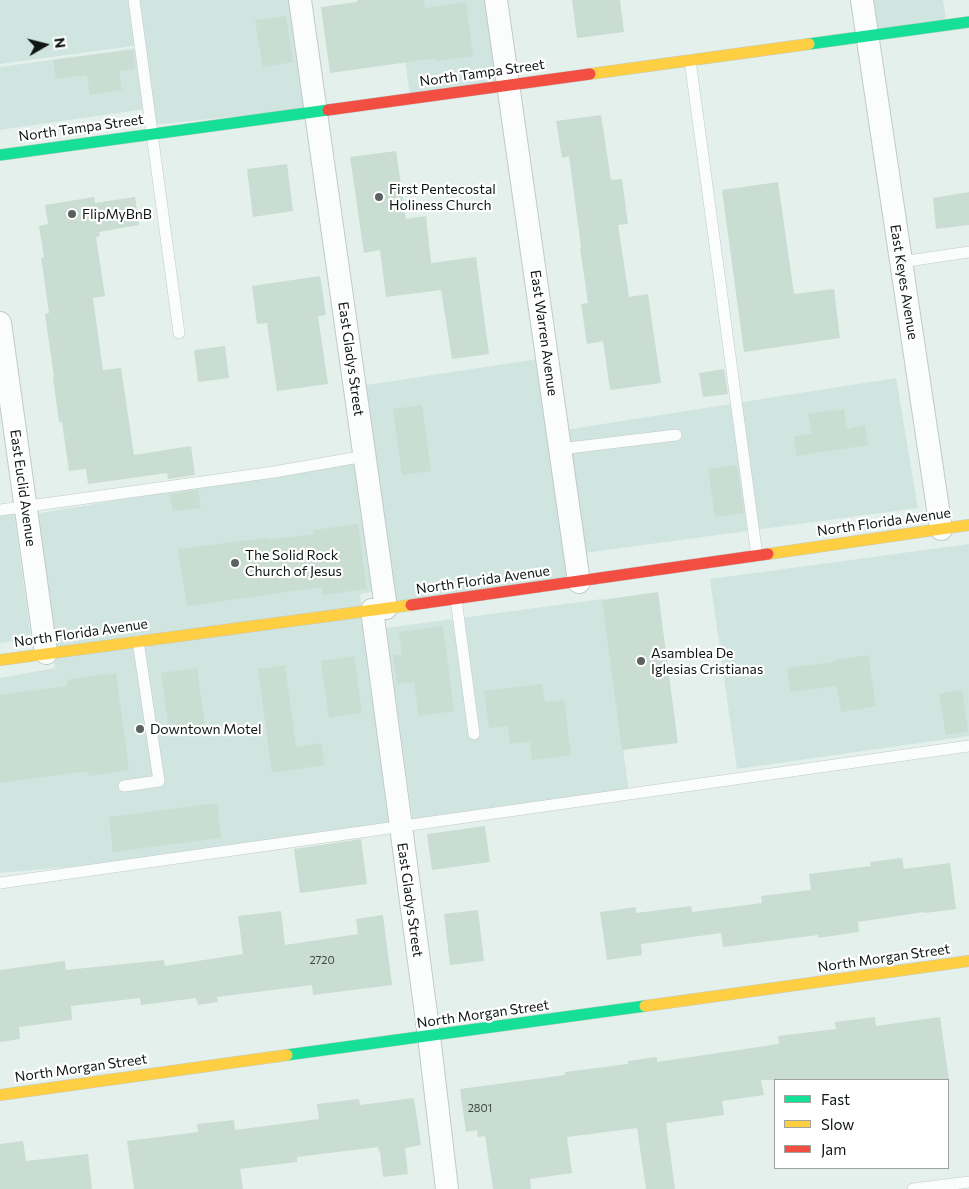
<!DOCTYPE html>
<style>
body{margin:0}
#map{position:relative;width:969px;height:1189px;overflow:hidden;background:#e4f0ec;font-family:Commissioner,sans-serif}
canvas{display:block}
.legend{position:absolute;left:774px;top:1079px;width:175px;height:90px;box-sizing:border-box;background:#fff;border:1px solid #9fa2a1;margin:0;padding:6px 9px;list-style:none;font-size:15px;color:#0f1614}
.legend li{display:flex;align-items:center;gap:10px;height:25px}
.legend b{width:25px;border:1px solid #9fa2a1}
.north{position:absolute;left:20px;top:20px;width:50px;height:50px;-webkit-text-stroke:4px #fff;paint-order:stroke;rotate:82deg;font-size:14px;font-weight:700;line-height:20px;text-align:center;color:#0f1614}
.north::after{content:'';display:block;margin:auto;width:18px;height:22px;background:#0f1614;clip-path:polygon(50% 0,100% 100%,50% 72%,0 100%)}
</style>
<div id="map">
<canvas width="969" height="1189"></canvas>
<ul class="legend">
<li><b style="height:6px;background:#16e098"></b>Fast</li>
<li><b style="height:6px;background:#ffcf43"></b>Slow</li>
<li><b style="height:6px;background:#f24e42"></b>Jam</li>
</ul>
<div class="north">N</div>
</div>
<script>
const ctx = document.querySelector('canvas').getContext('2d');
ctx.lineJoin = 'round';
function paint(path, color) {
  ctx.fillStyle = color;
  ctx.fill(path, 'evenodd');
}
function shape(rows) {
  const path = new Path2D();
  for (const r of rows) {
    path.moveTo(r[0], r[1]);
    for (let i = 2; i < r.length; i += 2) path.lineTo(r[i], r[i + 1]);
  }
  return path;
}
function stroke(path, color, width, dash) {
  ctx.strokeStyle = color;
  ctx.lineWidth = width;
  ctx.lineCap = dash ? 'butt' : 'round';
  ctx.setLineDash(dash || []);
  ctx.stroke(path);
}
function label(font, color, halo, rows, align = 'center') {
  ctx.font = font + ' Commissioner,sans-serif';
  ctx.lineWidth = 4.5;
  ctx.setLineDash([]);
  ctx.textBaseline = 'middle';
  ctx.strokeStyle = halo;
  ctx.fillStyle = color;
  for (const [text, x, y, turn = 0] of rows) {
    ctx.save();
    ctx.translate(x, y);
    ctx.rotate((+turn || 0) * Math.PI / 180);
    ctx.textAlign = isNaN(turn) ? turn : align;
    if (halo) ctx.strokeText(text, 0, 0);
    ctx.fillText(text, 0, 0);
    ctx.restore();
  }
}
paint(shape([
 [0,0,299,0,316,108,153,125,141,45,0,64],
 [397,0,494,0,507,82,410,96],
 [865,0,943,0,946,21,870,32],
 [136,48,145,109,0,130,0,67],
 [545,358,577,580,391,606,360,386],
 [896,378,918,508,584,553,565,430],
 [357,460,376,591,360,594,391,823,125,862,0,873,0,678,55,668,34,514],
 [14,513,31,638,0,643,0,515],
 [969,544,969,736,737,769,710,579],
 [602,599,629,792,413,823,386,628]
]), '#d1e5e0');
paint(shape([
 [357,0,424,0,425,8,466,2,473,56,437,61,437,58,330,73,321,7,357,2],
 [572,0,620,0,624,32,577,38],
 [286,16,293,62,263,67,255,20],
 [133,50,135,69,119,71,122,90,90,95,87,75,56,79,53,60],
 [601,115,611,180,622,179,628,224,618,225,629,297,648,294,661,383,610,390,603,341,587,344,581,304,588,303,580,248,581,247,569,156,562,158,556,121],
 [396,151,406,219,426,216,431,263,476,257,489,354,452,359,441,290,386,297,380,250,364,253,350,157],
 [287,164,293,211,253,217,247,169],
 [778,182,794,294,834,289,840,338,744,352,722,190],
 [969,192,969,225,936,229,933,198],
 [94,197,95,203,135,197,139,225,99,232,100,236,96,237,105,296,93,298,103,370,121,368,134,455,191,446,195,475,168,479,167,473,88,484,86,469,69,471,62,422,59,422,53,377,54,377,45,314,49,313,41,258,44,257,39,226,48,224,45,205],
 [320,276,326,315,318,316,328,384,277,391,267,323,257,324,252,286],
 [225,346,229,378,198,382,194,350],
 [724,369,728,394,703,397,699,373],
 [422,405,431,471,402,475,393,409],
 [844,409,847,429,865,425,868,445,797,456,794,436,812,434,808,414],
 [737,465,744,513,715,517,708,469],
 [198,490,201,508,173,511,170,494],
 [358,524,367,589,323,595,322,587,187,606,178,549,266,538,267,540,314,534,313,530],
 [658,592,678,743,622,750,602,600],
 [443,626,454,711,419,716,414,682,397,684,393,655,402,654,399,632],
 [868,655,876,706,841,712,837,686,790,692,787,668,834,662,833,660],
 [354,656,362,713,329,718,321,661],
 [285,665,296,747,321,743,325,765,272,773,258,669],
 [197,668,205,726,169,731,161,673],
 [116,673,129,770,89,776,88,771,0,783,0,695,67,686,67,680],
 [542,684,545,702,564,700,571,755,532,760,530,742,510,744,508,726,489,728,484,691],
 [962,690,968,731,946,735,939,694],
 [217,803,221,838,113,852,109,817],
 [485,826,490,862,432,870,427,834],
 [361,839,367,884,300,893,294,849],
 [902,858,904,869,950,863,956,909,925,913,924,912,858,922,859,932,818,938,818,935,723,947,721,933,641,944,642,955,607,960,600,912,636,907,636,913,691,906,692,912,762,903,761,896,811,890,809,874,871,866,870,862],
 [478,910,484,961,450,965,444,914],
 [281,911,285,945,358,934,356,919,383,915,392,985,313,995,312,985,217,997,218,1002,198,1005,196,998,141,1005,140,998,71,1006,72,1020,19,1027,20,1039,0,1042,0,970,65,961,66,970,164,960,165,966,243,954,238,916],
 [875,1017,876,1026,940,1017,949,1080,761,1080,764,1095,722,1101,724,1115,666,1123,675,1189,646,1189,637,1128,567,1137,572,1173,530,1179,531,1189,493,1189,485,1136,478,1137,477,1130,466,1132,460,1089,565,1075,565,1072,628,1064,628,1061,657,1057,657,1062,779,1044,778,1036,836,1029,835,1022],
 [414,1098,421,1145,405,1148,408,1174,383,1177,380,1151,379,1152,378,1147,297,1157,297,1162,240,1169,243,1189,134,1189,127,1141,198,1132,197,1124,234,1120,235,1130,319,1119,317,1104,359,1099,360,1105],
 [23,1141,26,1161,88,1154,92,1189,0,1189,0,1144]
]), '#c9ddd2');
const lane = shape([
 [134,0,179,333],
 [690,60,757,556],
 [901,262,969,252],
 [560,449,676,435],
 [0,510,274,472,365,456],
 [456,599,474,734],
 [124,786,159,781,138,641],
 [0,883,969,746],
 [913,1189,969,1182]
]);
const street = shape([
 [300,0,386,608],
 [496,0,579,582],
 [862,0,941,529],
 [0,323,46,653],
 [372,610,429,1036,447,1189]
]);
const fast = shape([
 [809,44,969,22],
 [0,155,328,110],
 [287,1055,645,1006]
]);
const slow = shape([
 [590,74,809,44],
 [768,554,969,525],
 [0,660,411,605],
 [645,1006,969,961],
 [0,1095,287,1055]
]);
const jam = shape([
 [328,110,590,74],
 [411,605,768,554]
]);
stroke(lane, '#c1cac7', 12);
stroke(street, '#c1cac7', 24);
stroke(fast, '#c1cac7', 12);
stroke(slow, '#c1cac7', 12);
stroke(jam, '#c1cac7', 12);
stroke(lane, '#fbfdfc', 11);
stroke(street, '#fbfdfc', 22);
stroke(fast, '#16e098', 11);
stroke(slow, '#ffcf43', 11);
stroke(jam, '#f24e42', 11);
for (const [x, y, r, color] of [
 [379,197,5,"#5a6260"],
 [72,214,5,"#5a6260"],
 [235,563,5,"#5a6260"],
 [641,661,5,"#5a6260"],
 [140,729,5,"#5a6260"]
]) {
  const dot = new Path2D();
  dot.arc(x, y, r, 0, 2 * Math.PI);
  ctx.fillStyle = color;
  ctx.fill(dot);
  stroke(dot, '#fff', 2);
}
label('11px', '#3e4944', null, [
 ["2720",322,960],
 ["2801",480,1108]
]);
label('14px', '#0f1614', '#fff', [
 ["North Tampa Street",482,73,-8],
 ["North Tampa Street",81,128,-8],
 ["East Keyes Avenue",904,282,81],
 ["East Warren Avenue",544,333,82],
 ["East Gladys Street",351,359,82],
 ["East Euclid Avenue",23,488,82],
 ["North Florida Avenue",884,522,-8],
 ["North Florida Avenue",483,580,-8],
 ["North Florida Avenue",81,633,-8],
 ["East Gladys Street",410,900,82],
 ["North Morgan Street",884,958,-8],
 ["North Morgan Street",483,1014,-8],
 ["North Morgan Street",81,1068,-8]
]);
label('14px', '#0f1614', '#fff', [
 ["First Pentecostal",389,189],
 ["Holiness Church",389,205],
 ["FlipMyBnB",82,214],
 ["The Solid Rock",245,555],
 ["Church of Jesus",245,571],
 ["Asamblea De",651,653],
 ["Iglesias Cristianas",651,669],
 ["Downtown Motel",150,729]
], 'left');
</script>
